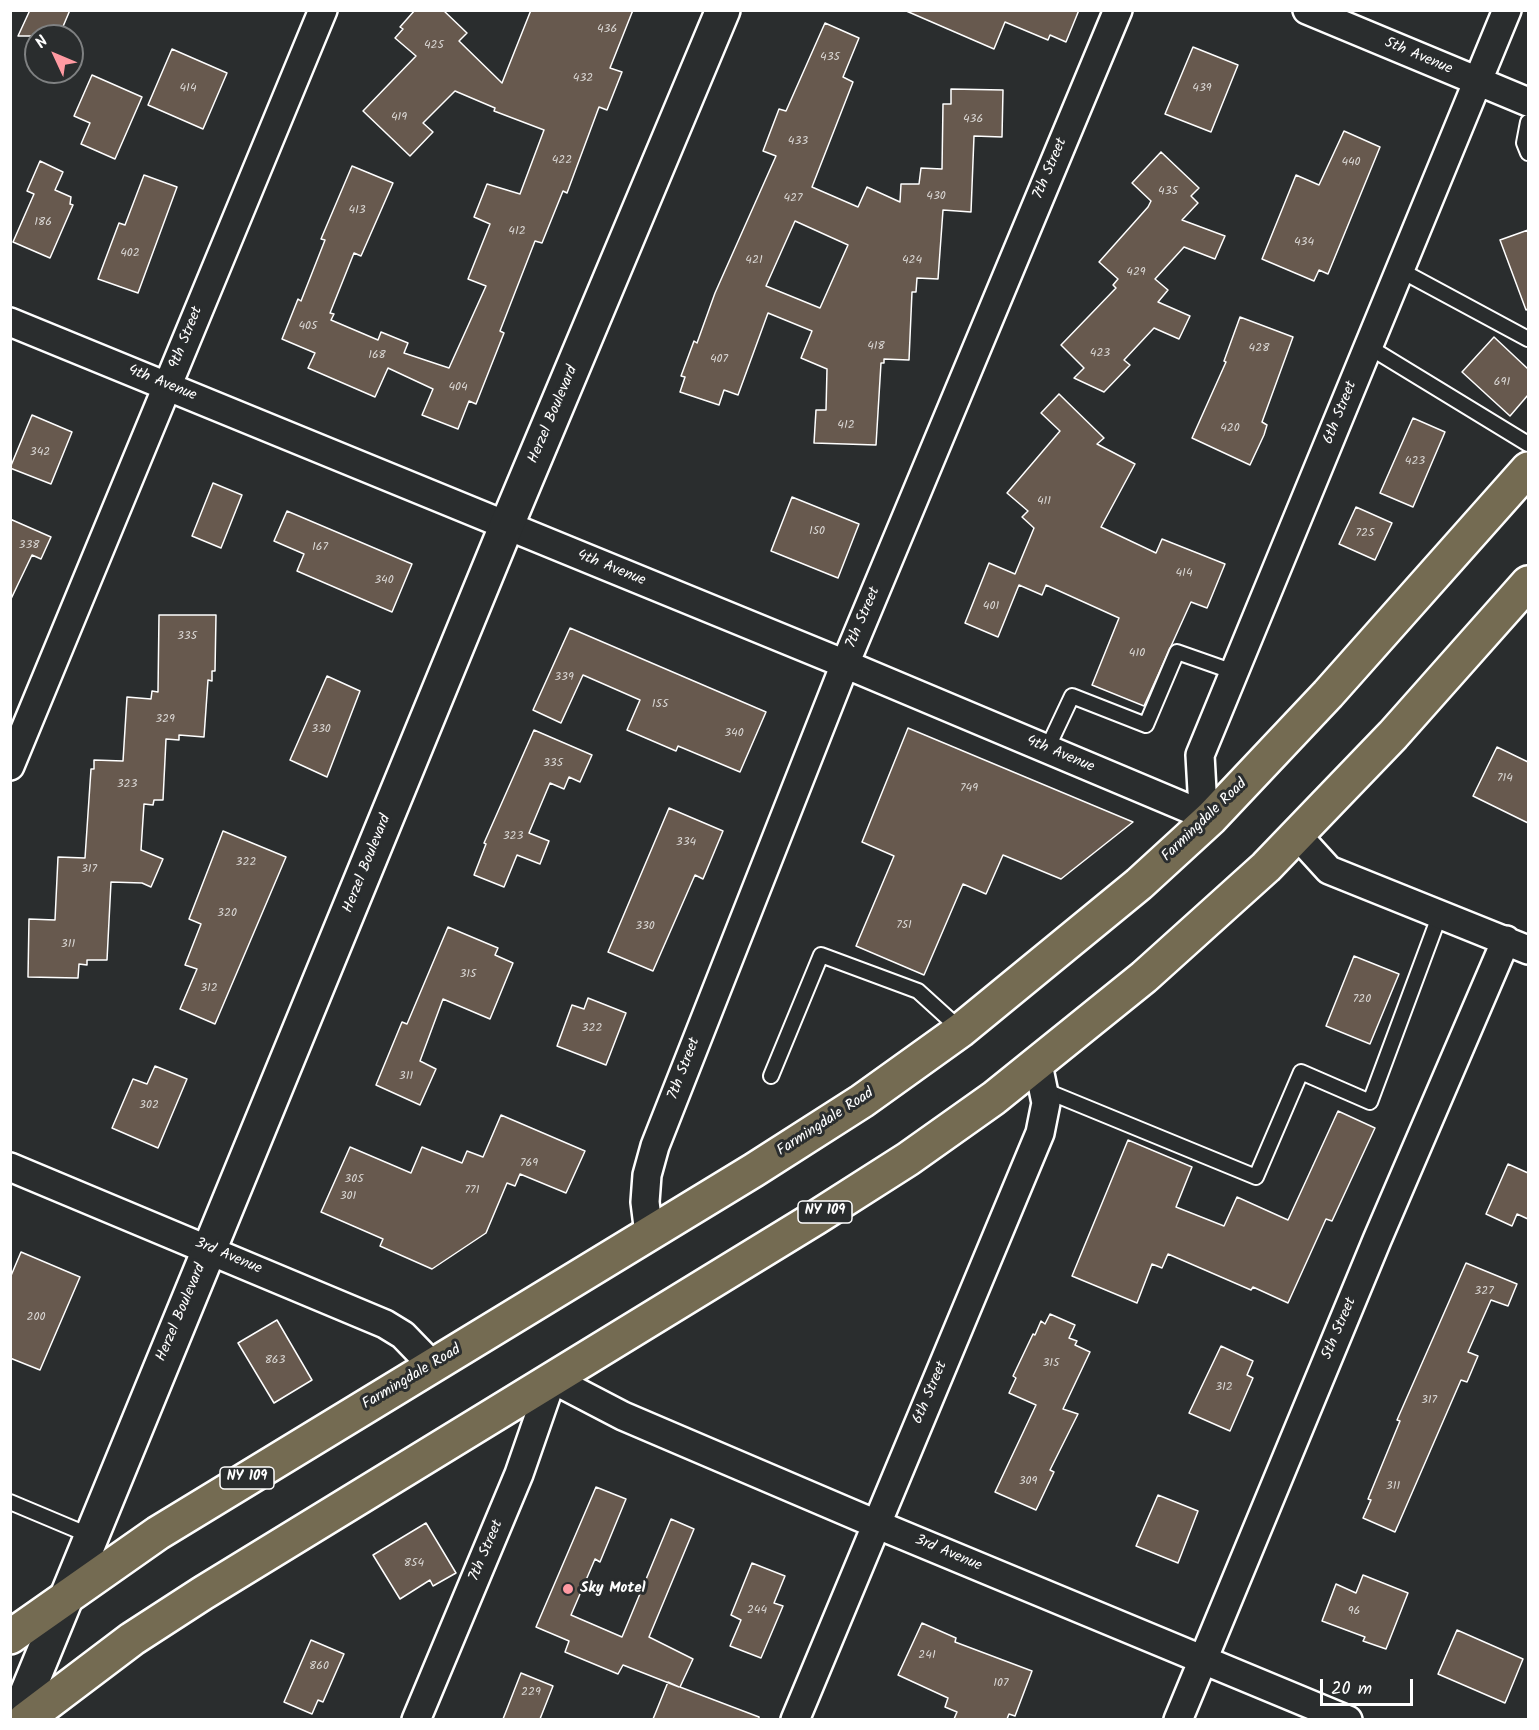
<!DOCTYPE html>
<style>
body{margin:0}
#map{position:relative;width:1539px;height:1730px;overflow:hidden;background:#2a2d2e;font-family:Kalam,sans-serif}
canvas{display:block}
.frame{position:absolute;inset:0;border:12px solid #fff;pointer-events:none}
.north{position:absolute;left:24px;top:24px;width:60px;height:60px;box-sizing:border-box;background:#2a2d2e;border:2px solid #7f8182;border-radius:50%;rotate:314deg;font-size:16px;font-weight:700;line-height:24px;text-align:center;color:#fff}
.north::after{content:'';display:block;margin:auto;width:21px;height:27px;background:#ff9aa2;clip-path:polygon(50% 0,100% 100%,50% 72%,0 100%)}
.scale{position:absolute;left:1320px;top:1679px;width:93px;height:27px;box-sizing:border-box;border:3px solid #fff;border-top:0;padding-left:8px;font-size:18px;line-height:21px;white-space:nowrap;color:#fff;-webkit-text-stroke:4px #2a2d2e;paint-order:stroke}
</style>
<div id="map">
<canvas width="1539" height="1730"></canvas>
<div class="frame"></div>
<div class="north">N</div>
<div class="scale">20 m</div>
</div>
<script>
const ctx = document.querySelector('canvas').getContext('2d');
ctx.lineJoin = 'round';
function paint(path, color) {
  ctx.fillStyle = color;
  ctx.fill(path, 'evenodd');
}
function shape(rows) {
  const path = new Path2D();
  for (const r of rows) {
    path.moveTo(r[0], r[1]);
    for (let i = 2; i < r.length; i += 2) path.lineTo(r[i], r[i + 1]);
  }
  return path;
}
function stroke(path, color, width, dash) {
  ctx.strokeStyle = color;
  ctx.lineWidth = width;
  ctx.lineCap = dash ? 'butt' : 'round';
  ctx.setLineDash(dash || []);
  ctx.stroke(path);
}
function label(font, color, halo, rows, align = 'center') {
  ctx.font = font + ' Kalam,sans-serif';
  ctx.lineWidth = 6;
  ctx.setLineDash([]);
  ctx.textBaseline = 'middle';
  ctx.strokeStyle = halo;
  ctx.fillStyle = color;
  for (const [text, x, y, turn = 0] of rows) {
    ctx.save();
    ctx.translate(x, y);
    ctx.rotate((+turn || 0) * Math.PI / 180);
    ctx.textAlign = isNaN(turn) ? turn : align;
    if (halo) ctx.strokeText(text, 0, 0);
    ctx.fillText(text, 0, 0);
    ctx.restore();
  }
}
const building = shape([
 [30,10,70,10,59,36,18,36,30,10],
 [415,10,443,10,467,33,459,41,502,83,531,10,633,10,610,68,622,72,607,110,599,107,567,193,563,191,542,243,535,241,500,331,504,333,476,404,469,401,458,429,422,415,433,389,388,368,375,397,308,368,315,353,282,339,298,299,301,301,325,240,321,239,352,166,393,183,361,256,354,253,330,313,334,314,331,320,378,340,381,332,408,343,404,353,449,368,486,286,468,279,490,224,474,217,487,184,520,194,544,130,494,111,495,108,455,91,423,123,433,132,410,156,363,111,416,56,395,38,403,29,400,27,415,10],
 [904,10,1079,10,1066,42,1050,35,1048,40,1005,22,994,49,904,10],
 [825,23,859,38,843,77,853,82,812,187,858,207,867,187,900,202,901,184,919,184,921,168,942,169,943,104,951,104,951,89,1003,90,1002,137,974,136,971,212,943,210,938,279,917,278,916,292,912,292,909,360,884,359,884,363,881,363,876,445,814,443,816,410,826,410,827,369,801,358,812,331,768,313,738,395,724,390,719,405,680,392,685,377,681,376,694,341,697,343,715,293,776,156,763,151,779,109,786,111,825,23],
 [795,221,848,245,820,308,766,286,795,221],
 [1193,47,1238,65,1211,132,1165,114,1193,47],
 [172,49,227,73,203,129,148,105,172,49],
 [92,75,142,97,115,159,81,144,90,123,74,116,92,75],
 [1344,131,1380,147,1328,274,1319,270,1314,281,1262,259,1296,175,1319,185,1344,131],
 [1161,152,1199,188,1191,196,1198,203,1182,220,1225,236,1215,259,1184,247,1155,279,1168,290,1158,302,1190,316,1179,339,1154,328,1124,360,1130,365,1104,392,1074,378,1084,368,1061,345,1116,288,1113,285,1118,279,1099,262,1148,207,1151,201,1132,183,1161,152],
 [40,161,63,172,55,190,71,197,70,204,73,205,50,258,13,242,34,194,27,191,40,161],
 [144,175,177,187,138,293,98,279,119,223,125,225,144,175],
 [1528,230,1528,309,1526,310,1500,240,1528,230],
 [1240,317,1293,337,1262,422,1267,425,1264,435,1250,465,1192,438,1226,362,1224,361,1240,317],
 [1494,337,1528,369,1528,395,1510,416,1462,372,1494,337],
 [1059,394,1104,438,1097,444,1135,464,1101,527,1156,553,1162,539,1225,564,1207,608,1191,602,1144,706,1092,685,1119,618,1046,585,1042,595,1019,585,998,637,965,623,989,563,1015,574,1034,528,1022,517,1028,511,1007,493,1060,431,1041,413,1059,394],
 [32,415,72,432,51,484,10,468,32,415],
 [1413,418,1445,432,1413,507,1380,493,1413,418],
 [213,483,242,495,221,548,192,536,213,483],
 [792,497,859,524,838,578,771,551,792,497],
 [1356,507,1392,523,1375,560,1339,544,1356,507],
 [287,511,412,564,392,612,297,571,304,554,274,541,287,511],
 [10,519,51,537,41,559,32,555,10,601,10,519],
 [159,615,216,615,215,671,212,671,212,681,208,680,204,737,179,735,179,740,166,739,163,800,154,800,153,805,144,804,141,850,163,859,151,887,142,883,111,882,107,960,87,960,87,965,79,964,78,978,28,977,29,919,55,920,58,857,85,858,91,769,94,769,94,760,123,761,127,697,151,699,152,691,158,692,159,615],
 [570,628,766,712,740,772,678,746,676,751,627,730,640,700,583,675,561,723,533,710,570,628],
 [327,676,360,691,327,777,290,760,327,676],
 [908,728,1133,822,1061,879,1003,855,986,894,963,884,924,975,856,946,894,856,862,842,908,728],
 [534,730,592,755,580,782,569,777,564,789,550,783,529,833,549,841,540,864,517,855,504,887,474,875,486,844,484,843,534,730],
 [1497,747,1528,762,1528,823,1473,796,1497,747],
 [669,808,723,831,703,879,695,875,653,971,608,952,669,808],
 [223,831,286,857,215,1024,180,1009,197,969,185,965,201,924,189,919,223,831],
 [448,927,498,948,495,955,513,963,490,1019,443,999,420,1061,436,1069,420,1105,376,1085,402,1022,407,1024,448,927],
 [1354,956,1399,974,1370,1044,1326,1026,1354,956],
 [588,998,626,1013,606,1065,557,1046,572,1005,584,1009,588,998],
 [155,1066,187,1079,158,1148,112,1128,133,1079,147,1084,155,1066],
 [1338,1111,1375,1128,1332,1221,1326,1219,1288,1303,1253,1287,1251,1290,1168,1254,1162,1268,1152,1264,1137,1303,1072,1276,1128,1140,1192,1167,1176,1207,1224,1226,1237,1197,1288,1220,1338,1111],
 [501,1115,585,1151,566,1193,520,1174,515,1186,507,1183,486,1233,432,1269,380,1246,383,1239,321,1212,350,1147,411,1173,422,1147,462,1163,467,1151,483,1157,501,1115],
 [1508,1164,1528,1173,1528,1219,1517,1214,1512,1226,1486,1214,1508,1164],
 [21,1252,80,1277,40,1370,10,1358,10,1278,21,1252],
 [1466,1263,1517,1284,1508,1306,1491,1300,1468,1352,1478,1356,1467,1382,1461,1380,1395,1532,1363,1518,1371,1500,1368,1499,1400,1421,1397,1420,1466,1263],
 [1050,1314,1075,1325,1069,1338,1077,1341,1075,1345,1090,1352,1063,1409,1078,1414,1050,1470,1054,1472,1036,1510,995,1492,1036,1405,1009,1393,1016,1378,1013,1376,1033,1334,1035,1335,1041,1321,1045,1324,1050,1314],
 [277,1320,312,1380,274,1403,238,1343,277,1320],
 [1221,1346,1253,1361,1247,1375,1253,1378,1230,1431,1189,1413,1221,1346],
 [596,1487,626,1499,600,1562,595,1559,571,1615,622,1637,671,1519,694,1529,649,1637,693,1659,680,1687,759,1717,759,1719,653,1719,668,1682,679,1687,623,1665,618,1674,565,1652,569,1641,536,1627,596,1487],
 [1158,1495,1198,1511,1178,1563,1136,1546,1158,1495],
 [426,1523,456,1573,433,1586,430,1580,400,1599,373,1555,426,1523],
 [752,1563,785,1576,774,1603,783,1606,761,1658,730,1646,741,1620,731,1615,752,1563],
 [1363,1575,1408,1593,1386,1649,1363,1641,1365,1637,1322,1621,1336,1584,1356,1593,1363,1575],
 [922,1623,956,1638,955,1642,1032,1671,1015,1716,1009,1714,1007,1719,954,1719,957,1712,945,1707,948,1698,898,1675,922,1623],
 [1457,1630,1523,1659,1505,1703,1438,1674,1457,1630],
 [311,1640,344,1654,323,1702,318,1700,312,1714,284,1702,311,1640],
 [521,1673,553,1686,540,1719,503,1719,521,1673]
]);
paint(building, '#67594e');
stroke(building, '#fff', 1.5);
const service = shape([
 [1528,122,1524,143,1528,153],
 [1400,270,1528,339],
 [1369,347,1528,444],
 [1047,749,1072,696,1146,725,1177,652,1234,672],
 [771,1076,821,955,918,991,961,1030],
 [1044,1090,1256,1177,1301,1072,1370,1102,1440,914],
 [10,1502,91,1536]
]);
const minor = shape([
 [1307,10,1528,102],
 [10,322,845,664,1211,818],
 [10,766,323,10],
 [1211,818,1202,791,1200,755,1507,10],
 [1298,836,1329,870,1528,950],
 [10,1167,385,1324,403,1335,433,1366],
 [649,1234,645,1202,647,1175,655,1146,845,664,1118,10],
 [416,1720,519,1474,552,1379,623,1416,876,1524,1348,1720],
 [795,1720,1040,1133,1046,1103,1038,1064],
 [1178,1720,1377,1240,1506,940]
]);
const tertiary = shape([
 [16,1720,506,527,723,10]
]);
const primary = shape([
 [10,1637,158,1533,754,1170,862,1101,961,1030,1139,884,1211,818,1328,694,1528,469],
 [25,1720,132,1639,203,1593,817,1217,908,1159,994,1098,1144,977,1266,867,1393,735,1528,583]
]);
stroke(service, '#fff', 18);
stroke(minor, '#fff', 32);
stroke(tertiary, '#fff', 38);
stroke(primary, '#fff', 38);
stroke(service, '#2a2d2e', 14);
stroke(minor, '#2a2d2e', 27);
stroke(tertiary, '#2a2d2e', 33);
stroke(primary, '#746b52', 33);
for (const [x, y, r, color] of [
 [568,1589,6,"#ff9aa2"]
]) {
  const dot = new Path2D();
  dot.arc(x, y, r, 0, 2 * Math.PI);
  ctx.fillStyle = color;
  ctx.fill(dot);
  stroke(dot, '#2a2d2e', 2);
}
label('12px', '#d9d6d3', null, [
 ["436",607,30],
 ["425",434,46],
 ["435",830,58],
 ["432",583,79],
 ["414",188,89],
 ["439",1202,89],
 ["419",399,118],
 ["436",973,120],
 ["433",798,142],
 ["422",562,161],
 ["440",1351,163],
 ["435",1168,192],
 ["430",936,197],
 ["427",793,199],
 ["413",357,211],
 ["186",43,223],
 ["412",517,232],
 ["434",1304,243],
 ["402",130,254],
 ["421",754,261],
 ["424",912,261],
 ["429",1136,273],
 ["405",308,327],
 ["418",876,347],
 ["428",1259,349],
 ["423",1100,354],
 ["168",377,356],
 ["407",719,360],
 ["691",1502,383],
 ["404",458,388],
 ["412",846,426],
 ["420",1230,429],
 ["342",40,453],
 ["423",1415,462],
 ["411",1044,502],
 ["150",817,532],
 ["725",1365,534],
 ["338",29,546],
 ["167",320,548],
 ["414",1184,574],
 ["340",384,581],
 ["401",991,607],
 ["335",187,637],
 ["410",1137,654],
 ["339",564,678],
 ["155",660,705],
 ["329",165,720],
 ["330",321,730],
 ["340",734,734],
 ["335",553,764],
 ["714",1505,779],
 ["323",127,785],
 ["749",969,789],
 ["323",513,837],
 ["334",686,843],
 ["322",246,863],
 ["317",89,870],
 ["320",227,914],
 ["751",904,926],
 ["330",645,927],
 ["311",68,945],
 ["315",468,975],
 ["312",209,989],
 ["720",1362,1000],
 ["322",592,1029],
 ["311",406,1077],
 ["302",149,1106],
 ["769",529,1164],
 ["305",354,1180],
 ["771",472,1191],
 ["301",348,1197],
 ["327",1484,1292],
 ["200",36,1318],
 ["863",275,1361],
 ["315",1051,1364],
 ["312",1224,1388],
 ["317",1429,1401],
 ["309",1028,1482],
 ["311",1393,1487],
 ["854",414,1564],
 ["244",757,1611],
 ["96",1354,1612],
 ["241",927,1656],
 ["860",319,1667],
 ["107",1001,1684],
 ["229",531,1693]
]);
for (const [x, y, w] of [
 [825,1212,54],
 [247,1478,54]
]) {
  const box = new Path2D();
  box.roundRect(x - w / 2, y - 11, w, 22, 4.5);
  ctx.fillStyle = '#2a2d2e';
  ctx.fill(box);
  stroke(box, '#fff', 1.5);
}
label('bold 14px', '#fff', null, [
 ["NY 109",825,1212],
 ["NY 109",247,1478]
]);
label('15px', '#fff', '#2a2d2e', [
 ["5th Avenue",1418,57,23],
 ["7th Street",1051,169,-67],
 ["9th Street",187,338,-68],
 ["4th Avenue",162,384,22],
 ["6th Street",1341,413,-68],
 ["Herzel Boulevard",554,415,-67],
 ["4th Avenue",611,569,22],
 ["7th Street",864,618,-67],
 ["4th Avenue",1060,755,23],
 ["Farmingdale Road",1205,821,-44],
 ["Herzel Boulevard",368,864,-68],
 ["7th Street",685,1069,-69],
 ["Farmingdale Road",826,1123,-33],
 ["3rd Avenue",228,1257,23],
 ["Herzel Boulevard",182,1313,-67],
 ["5th Street",1340,1329,-67],
 ["Farmingdale Road",412,1378,-31],
 ["6th Street",931,1393,-67],
 ["7th Street",487,1551,-67],
 ["3rd Avenue",948,1554,23]
]);
label('bold 15px', '#fff', '#2a2d2e', [
 ["Sky Motel",580,1589]
], 'left');
</script>
